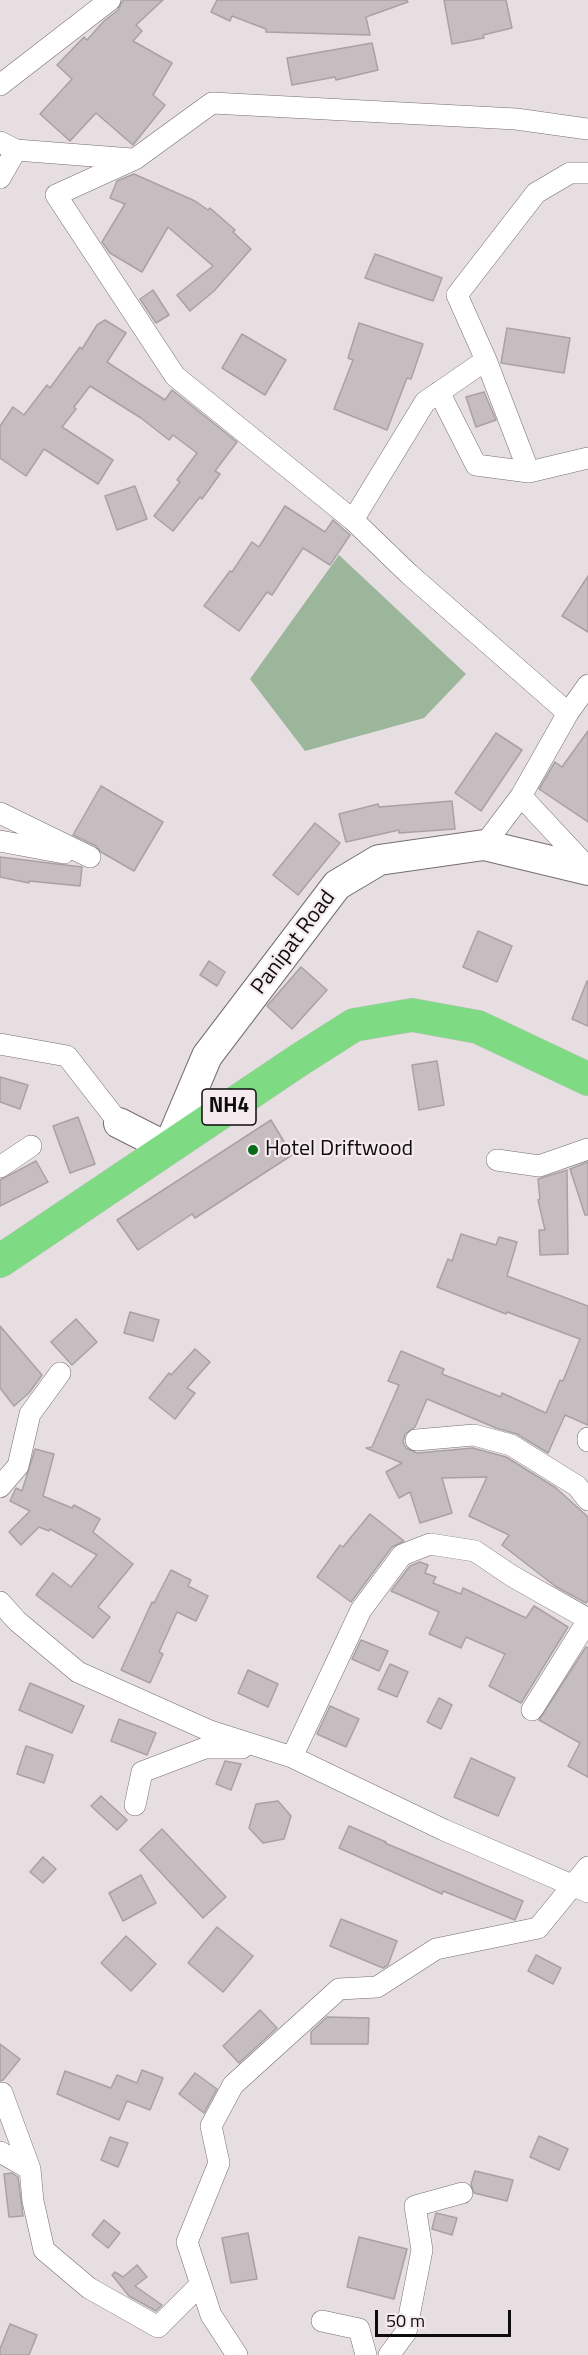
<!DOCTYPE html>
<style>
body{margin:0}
#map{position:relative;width:588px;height:2355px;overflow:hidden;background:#e7dee2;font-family:"Titillium Web",sans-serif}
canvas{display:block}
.scale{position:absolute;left:375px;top:2310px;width:136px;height:27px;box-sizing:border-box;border:3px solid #0f0c0d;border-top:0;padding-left:8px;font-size:18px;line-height:21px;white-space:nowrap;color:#0f0c0d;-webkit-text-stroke:4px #f5ebef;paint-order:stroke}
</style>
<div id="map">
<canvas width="588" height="2355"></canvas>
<div class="scale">50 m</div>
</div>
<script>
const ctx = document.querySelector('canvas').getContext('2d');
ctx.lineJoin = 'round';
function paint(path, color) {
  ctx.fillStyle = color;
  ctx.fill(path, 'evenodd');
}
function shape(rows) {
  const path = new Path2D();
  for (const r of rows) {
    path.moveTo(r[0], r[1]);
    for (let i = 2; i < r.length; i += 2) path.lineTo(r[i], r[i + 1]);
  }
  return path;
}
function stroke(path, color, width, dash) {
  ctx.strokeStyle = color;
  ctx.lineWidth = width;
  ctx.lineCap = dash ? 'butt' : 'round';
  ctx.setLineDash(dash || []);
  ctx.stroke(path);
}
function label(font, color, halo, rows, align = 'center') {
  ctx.font = font + ' "Titillium Web",sans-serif';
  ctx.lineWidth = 4.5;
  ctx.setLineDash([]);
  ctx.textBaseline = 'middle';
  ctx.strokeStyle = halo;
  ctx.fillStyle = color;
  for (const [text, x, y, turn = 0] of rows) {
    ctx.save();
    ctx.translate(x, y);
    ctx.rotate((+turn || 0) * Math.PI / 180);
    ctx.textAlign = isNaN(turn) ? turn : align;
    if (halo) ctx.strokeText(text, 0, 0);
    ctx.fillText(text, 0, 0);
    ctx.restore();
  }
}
paint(shape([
 [339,555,466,674,424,718,305,751,250,679]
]), '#9bb69a');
const building = shape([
 [123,0,163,0,136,25,142,31,133,41,172,63,153,95,165,105,133,145,96,113,70,141,40,114,72,79,57,65,84,37,87,40,104,21,118,10,123,0],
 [217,0,407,0,408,2,366,17,370,35,266,32,266,29,232,16,230,21,211,12,217,0],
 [444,0,506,0,512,28,483,35,484,38,452,44,444,0],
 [372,43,378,70,336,80,335,77,292,85,287,58,372,43],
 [134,174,195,201,208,210,210,208,235,230,233,232,251,249,214,291,190,311,177,295,213,266,168,227,142,272,110,253,102,242,125,204,110,198,117,181,134,174],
 [375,254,442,278,433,301,365,278,375,254],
 [153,290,169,315,156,323,140,299,153,290],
 [105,320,126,333,107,362,165,400,172,390,237,442,215,471,220,474,202,499,200,497,173,531,154,516,180,482,177,480,197,453,173,435,169,440,141,418,90,386,74,407,76,409,62,427,113,460,98,484,44,449,26,476,0,458,0,426,13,407,24,415,47,385,50,388,80,347,82,349,97,325,105,320],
 [359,323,423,344,411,379,407,378,387,430,334,409,353,360,348,358,359,323],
 [507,328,570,338,564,373,501,363,507,328],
 [242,334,286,360,265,395,222,368,242,334],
 [484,392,496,420,476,427,466,397,484,392],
 [135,486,147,519,117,530,105,496,135,486],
 [285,506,325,532,333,520,350,535,330,565,303,548,272,595,267,592,239,631,204,606,230,571,232,572,252,542,259,547,285,506],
 [588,576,588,632,562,616,588,576],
 [588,731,588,822,539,789,555,762,562,767,588,731],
 [496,733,522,750,481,811,455,793,496,733],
 [101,786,163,822,134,871,101,852,96,846,73,835,101,786],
 [452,801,455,829,399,833,399,830,346,842,339,814,378,804,379,807,452,801],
 [315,823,340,843,298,895,273,875,315,823],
 [0,857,82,867,80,886,29,881,29,883,0,877,0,857],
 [478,931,512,946,497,982,463,967,478,931],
 [209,961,225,972,217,986,200,975,209,961],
 [301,967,327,990,292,1029,267,1006,301,967],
 [587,981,588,981,588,1026,572,1019,587,981],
 [437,1061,444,1105,419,1110,412,1065,437,1061],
 [0,1077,28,1085,20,1109,0,1102,0,1077],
 [78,1117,95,1164,70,1173,53,1126,78,1117],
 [271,1120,292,1155,195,1218,192,1214,138,1250,117,1220,271,1120],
 [36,1161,48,1182,0,1206,0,1180,36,1161],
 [588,1162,588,1215,585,1215,570,1169,588,1162],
 [567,1170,568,1254,540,1255,539,1230,545,1230,538,1200,540,1199,538,1179,567,1170],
 [461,1234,496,1245,499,1237,517,1242,507,1276,588,1306,588,1425,565,1415,548,1453,517,1434,496,1428,427,1399,415,1427,405,1434,403,1442,406,1448,417,1453,473,1448,506,1457,556,1488,588,1517,588,1600,586,1603,555,1586,502,1545,509,1535,469,1516,487,1477,442,1478,452,1513,420,1523,410,1492,399,1498,386,1472,402,1463,366,1448,372,1447,399,1385,388,1381,401,1351,444,1369,442,1374,501,1397,502,1393,546,1413,560,1380,563,1381,580,1339,507,1312,506,1314,437,1287,448,1259,452,1261,461,1234],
 [130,1312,159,1320,153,1341,124,1333,130,1312],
 [76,1319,97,1342,72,1365,51,1342,76,1319],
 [0,1326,42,1375,29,1393,14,1406,0,1388,0,1326],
 [195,1349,210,1362,187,1388,195,1393,175,1419,149,1398,169,1373,171,1375,195,1349],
 [35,1449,54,1454,43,1496,72,1508,74,1505,100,1519,93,1532,133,1564,98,1607,110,1617,93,1638,36,1595,53,1573,71,1587,97,1555,50,1529,49,1531,39,1527,21,1545,9,1532,30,1511,10,1501,16,1488,22,1491,35,1449],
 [370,1514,404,1541,392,1547,351,1602,317,1577,340,1545,343,1547,370,1514],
 [420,1562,428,1565,425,1573,436,1577,433,1583,461,1594,463,1588,526,1618,534,1606,568,1627,521,1703,489,1686,505,1654,466,1637,461,1648,429,1634,439,1612,391,1591,410,1566,420,1562],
 [171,1570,191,1580,188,1586,208,1596,196,1621,177,1612,159,1652,163,1654,150,1683,121,1670,152,1602,154,1603,171,1570],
 [361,1640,388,1651,379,1671,352,1659,361,1640],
 [586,1647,588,1648,588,1777,568,1766,580,1743,539,1720,586,1647],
 [390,1664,408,1672,397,1697,378,1689,390,1664],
 [248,1670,278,1684,268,1707,238,1693,248,1670],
 [30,1683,84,1706,72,1733,19,1710,30,1683],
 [439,1698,452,1705,441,1729,427,1722,439,1698],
 [330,1706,359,1719,346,1747,317,1734,330,1706],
 [119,1719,156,1733,147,1755,111,1741,119,1719],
 [26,1746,53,1755,44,1783,17,1774,26,1746],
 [471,1758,515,1778,498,1816,454,1797,471,1758],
 [225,1761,241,1764,231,1790,216,1784,225,1761],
 [101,1796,127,1820,117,1830,91,1806,101,1796],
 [278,1801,291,1816,284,1839,263,1843,249,1828,256,1804,278,1801],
 [349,1826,386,1842,385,1843,523,1901,515,1920,443,1891,442,1894,339,1848,349,1826],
 [162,1829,226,1897,203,1918,140,1850,162,1829],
 [43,1857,56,1869,43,1883,30,1872,43,1857],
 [141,1875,156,1903,123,1921,109,1893,141,1875],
 [341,1919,397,1941,388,1965,383,1968,330,1946,341,1919],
 [217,1927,253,1956,223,1992,188,1963,217,1927],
 [126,1936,156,1964,131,1991,101,1963,126,1936],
 [536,1955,561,1968,553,1984,528,1971,536,1955],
 [260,2010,277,2028,239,2063,223,2046,260,2010],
 [327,2017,369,2018,368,2044,311,2044,311,2032,327,2017],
 [0,2044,20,2059,3,2080,0,2081,0,2044],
 [142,2070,163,2078,150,2110,127,2101,119,2120,57,2094,65,2071,111,2088,117,2075,137,2083,142,2070],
 [195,2073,217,2089,204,2113,179,2094,195,2073],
 [539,2136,568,2149,559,2170,530,2157,539,2136],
 [110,2137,128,2143,118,2167,101,2160,110,2137],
 [475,2171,513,2180,507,2201,474,2193,471,2184,475,2171],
 [12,2173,18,2177,23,2216,9,2217,4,2174,12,2173],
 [436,2213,457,2218,452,2235,432,2229,436,2213],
 [104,2220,120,2233,108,2248,92,2235,104,2220],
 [248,2233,257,2279,231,2283,222,2238,248,2233],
 [359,2237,407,2249,394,2299,347,2287,359,2237],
 [137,2265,147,2277,135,2286,162,2305,156,2311,129,2296,112,2275,115,2272,123,2277,137,2265],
 [10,2324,37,2335,29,2355,0,2355,0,2349,10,2324]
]);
paint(building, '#c6bdc1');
stroke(building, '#a9a1a4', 1.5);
const street = shape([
 [0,85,110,0],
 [0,142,16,150,132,159],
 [0,178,16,150],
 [486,360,457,295,536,193,570,173,588,173],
 [439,392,476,465,529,472],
 [353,520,425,402,486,360,529,472,588,458],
 [568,713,588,685],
 [521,796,588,868],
 [0,813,90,857],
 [0,841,64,853],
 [484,845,521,796,568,713,409,574,353,520,175,376,56,195,135,159,212,103,516,119,588,129],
 [0,1044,67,1056,119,1123],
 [497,1160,539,1166,588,1149],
 [0,1167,31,1146],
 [588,1438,588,1441],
 [416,1440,474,1435,511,1445,577,1486,588,1500],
 [0,1487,18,1466,30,1414,60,1373],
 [0,1602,17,1621,78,1672,210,1731,292,1757],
 [588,1619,512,1576,475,1551,430,1544,402,1555,361,1610,292,1757,444,1830,588,1892],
 [532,1710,588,1620],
 [135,1805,142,1772,205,1748,242,1748],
 [2,2093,30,2169],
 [0,2152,30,2169,33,2201,44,2250,89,2288,158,2327,201,2284],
 [322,2321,359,2329,366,2355],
 [237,2355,211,2315,187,2242,219,2163,211,2126,233,2085,339,1989,377,1987,436,1949,538,1928,588,1867],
 [389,2355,406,2332,422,2250,415,2206,462,2193]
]);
const secondary = shape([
 [119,1123,168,1148,207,1056,337,885,379,860,484,845,588,870]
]);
const highway = shape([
 [0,1261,299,1060,354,1025,412,1015,478,1027,588,1079]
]);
stroke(street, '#756d70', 22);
stroke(secondary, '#756d70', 32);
stroke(highway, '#c1c0c0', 34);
stroke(street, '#fff', 21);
stroke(secondary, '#fff', 30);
stroke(highway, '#7fdb83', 33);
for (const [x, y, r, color] of [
 [253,1150,6,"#036b19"]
]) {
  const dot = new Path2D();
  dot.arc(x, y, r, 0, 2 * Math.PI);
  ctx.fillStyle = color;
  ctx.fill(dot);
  stroke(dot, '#f5ebef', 2);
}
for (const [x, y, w] of [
 [229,1107,54]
]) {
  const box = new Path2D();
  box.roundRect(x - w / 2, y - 18, w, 36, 4.5);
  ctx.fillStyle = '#f5ebef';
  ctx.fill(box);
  stroke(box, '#0f0c0d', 1.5);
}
label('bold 21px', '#0f0c0d', null, [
 ["NH4",229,1107]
]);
label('22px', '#0f0c0d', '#f5ebef', [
 ["Panipat Road",294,943,-53]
]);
label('22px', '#0f0c0d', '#f5ebef', [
 ["Hotel Driftwood",265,1150]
], 'left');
</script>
